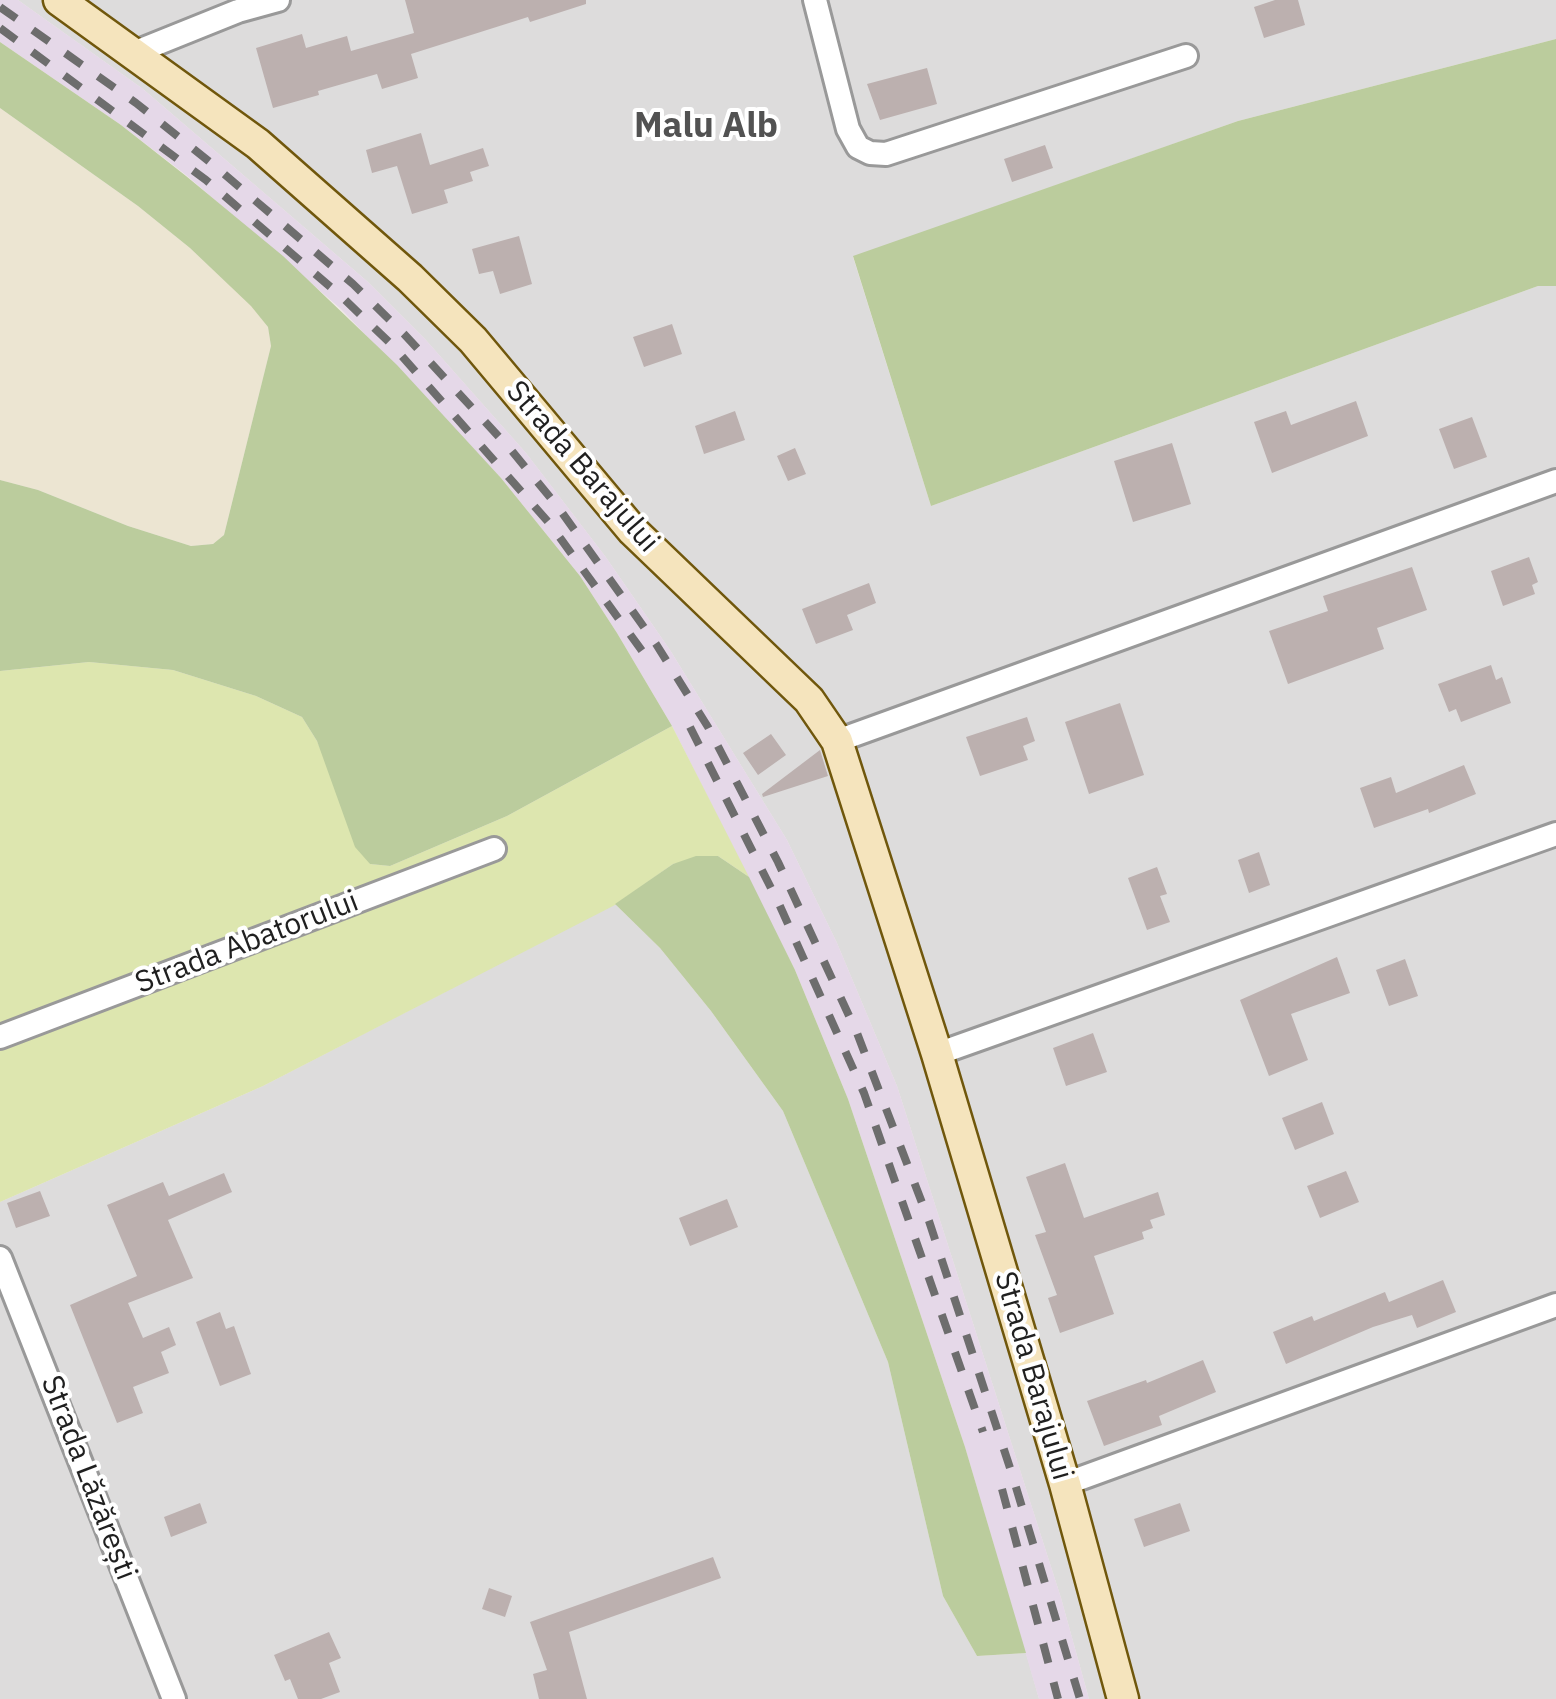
<!DOCTYPE html>
<meta charset="utf-8">
<style>
body{margin:0}
canvas{display:block;background:#efe9e6}
</style>
<canvas width="1556" height="1699"></canvas>
<script>
const ctx = document.querySelector('canvas').getContext('2d');
ctx.lineJoin = 'round';
function paint(path, color) {
  ctx.fillStyle = color;
  ctx.fill(path, 'evenodd');
}
function shape(rows) {
  const path = new Path2D();
  for (const r of rows) {
    path.moveTo(r[0], r[1]);
    for (let i = 2; i < r.length; i += 2) path.lineTo(r[i], r[i + 1]);
  }
  return path;
}
function stroke(path, color, width, dash) {
  ctx.strokeStyle = color;
  ctx.lineWidth = width;
  ctx.lineCap = dash ? 'butt' : 'round';
  ctx.setLineDash(dash || []);
  ctx.stroke(path);
}
function label(font, color, halo, rows, align = 'center') {
  ctx.font = font + ' "IBM Plex Sans",sans-serif';
  ctx.lineWidth = 8;
  ctx.setLineDash([]);
  ctx.textBaseline = 'middle';
  ctx.strokeStyle = halo;
  ctx.fillStyle = color;
  for (const [text, x, y, turn = 0] of rows) {
    ctx.save();
    ctx.translate(x, y);
    ctx.rotate((+turn || 0) * Math.PI / 180);
    ctx.textAlign = isNaN(turn) ? turn : align;
    if (halo) ctx.strokeText(text, 0, 0);
    ctx.fillText(text, 0, 0);
    ctx.restore();
  }
}
paint(shape([
 [18,0,1556,0,1556,39,1238,121,853,257,931,506,1538,286,1556,286,1556,1699,1089,1699,1061,1598,897,1086,837,943,787,840,670,650,605,556,526,453,425,339,368,282,143,89],
 [615,904,660,948,711,1011,783,1111,888,1362,943,1596,977,1656,1026,1653,1039,1699,0,1699,0,1202,263,1086]
]), '#dddcdc');
paint(shape([
 [0,0,18,0,143,89,368,282,425,339,526,453,605,556,670,650,787,840,837,943,897,1086,1061,1598,1089,1699,1039,1699,965,1447,848,1099,795,970,672,726,617,633,580,576,501,478,341,309,186,175,121,125,0,42]
]), '#e5d8e8');
paint(shape([
 [0,108,138,206,190,248,251,305,268,327,271,346,224,535,213,544,191,546,128,526,38,490,0,480]
]), '#ece5d2');
paint(shape([
 [89,662,173,670,256,696,302,717,317,741,370,864,390,866,507,816,672,726,749,877,718,856,673,864,615,905,263,1086,0,1202,0,671]
]), '#dde6af');
paint(shape([
 [1556,39,1556,286,1538,286,931,506,853,256,1238,121],
 [0,42,121,125,186,176,283,256,397,365,501,478,580,576,617,633,672,726,507,816,390,866,370,864,355,847,317,741,302,717,256,696,173,670,89,662,0,671,0,480,38,490,128,526,191,546,213,544,224,535,271,346,268,327,251,306,190,248,138,206,0,108],
 [696,856,718,856,749,877,795,970,848,1099,965,1447,1026,1653,977,1656,943,1596,888,1362,783,1111,711,1011,660,948,615,904,673,864]
]), '#bbcc9d');
paint(shape([
 [405,0,586,0,586,4,530,22,528,17,411,54,418,78,382,89,377,74,318,91,319,95,273,108,256,48,302,34,306,48,347,36,351,51,414,33],
 [1275,0,1298,0,1305,25,1264,38,1254,7],
 [927,68,937,104,880,120,867,84],
 [421,133,430,165,483,148,489,166,470,172,473,181,444,190,448,203,412,214,397,166,372,173,366,150],
 [1045,145,1053,168,1012,182,1004,159],
 [519,236,532,284,500,294,493,271,479,274,472,249],
 [672,324,682,354,644,367,633,337],
 [1356,401,1368,436,1272,473,1254,422,1286,411,1291,425],
 [735,411,745,440,704,454,695,426],
 [1472,417,1487,457,1454,469,1439,429],
 [1172,443,1191,504,1133,522,1114,461],
 [795,448,806,474,788,481,777,456],
 [1529,557,1538,582,1532,585,1535,594,1503,606,1491,571],
 [1412,567,1427,610,1377,628,1384,649,1288,684,1269,631,1328,611,1323,596],
 [869,583,876,603,847,615,853,630,816,644,802,609],
 [1491,665,1496,680,1502,677,1511,703,1461,722,1456,709,1449,712,1438,684],
 [1120,703,1144,775,1089,794,1065,722],
 [1027,717,1035,741,1023,746,1028,760,980,776,966,737],
 [771,734,786,755,758,775,743,753],
 [820,750,828,776,763,797,762,794],
 [1464,765,1476,794,1429,813,1428,809,1374,828,1360,788,1391,777,1396,793],
 [1259,852,1270,885,1249,893,1238,860],
 [1157,867,1167,894,1160,896,1170,922,1147,930,1128,878],
 [1337,957,1350,993,1291,1014,1308,1060,1269,1076,1240,1000],
 [1405,959,1418,996,1389,1006,1376,970],
 [1093,1033,1107,1072,1066,1086,1053,1048],
 [1322,1102,1334,1134,1295,1150,1282,1118],
 [1065,1163,1084,1218,1158,1192,1165,1215,1150,1220,1153,1228,1142,1232,1144,1239,1094,1256,1114,1314,1060,1333,1048,1298,1057,1295,1035,1235,1046,1232,1026,1177],
 [1346,1171,1359,1202,1320,1218,1307,1186],
 [224,1173,232,1192,168,1220,193,1278,128,1303,143,1338,169,1327,176,1345,161,1352,169,1373,133,1387,143,1413,117,1423,70,1305,137,1276,107,1205,163,1182,169,1196],
 [40,1191,50,1216,16,1228,7,1203],
 [727,1199,738,1227,690,1246,679,1218],
 [1443,1280,1456,1312,1417,1328,1412,1315,1373,1327,1286,1364,1273,1332,1312,1316,1314,1321,1385,1292,1389,1302],
 [220,1312,226,1329,234,1326,251,1374,220,1386,196,1322],
 [1203,1360,1216,1392,1159,1416,1162,1425,1104,1446,1087,1401,1146,1380,1147,1383],
 [200,1503,207,1523,171,1537,164,1517],
 [1180,1503,1190,1531,1144,1547,1134,1519],
 [713,1557,721,1578,569,1632,587,1699,539,1699,533,1674,547,1670,530,1622],
 [489,1588,512,1596,505,1617,482,1609],
 [329,1632,341,1658,329,1663,340,1692,321,1699,298,1699,290,1679,285,1681,274,1655]
]), '#bcb0af');
const street = shape([
 [815,0,848,129,858,147,870,153,886,154,1186,56],
 [136,52,238,11,278,0],
 [837,741,1556,481],
 [0,1037,494,849],
 [937,1054,1556,834],
 [0,1258,174,1699],
 [1065,1484,1556,1305]
]);
const secondary = shape([
 [59,0,258,144,410,278,473,340,633,531,809,700,837,741,937,1054,1065,1484,1123,1699]
]);
stroke(street, '#999', 28);
stroke(secondary, '#70570c', 35);
stroke(street, '#fff', 22);
stroke(secondary, '#f5e4bd', 30);
stroke(shape([
 [0,7,136,103,216,167,353,284,404,334,512,451,558,507,656,644,708,727,778,862,857,1033,929,1221,1012,1474,1080,1699],
 [0,28,206,180,341,296,392,345,550,524,645,655],
 [690,727,779,904,864,1093,983,1432],
 [1002,1489,1058,1699]
]), '#6d6d6d', 8, [20, 20]);
label('30px', '#1f1f1f', '#fff', [
 ["Strada Barajului",582,467,49],
 ["Strada Abatorului",247,943,-21],
 ["Strada Barajului",1033,1376,74],
 ["Strada Lăzărești",88,1478,69]
]);
label('bold 35px', '#525252', '#fff', [
 ["Malu Alb",706,127]
]);
</script>
